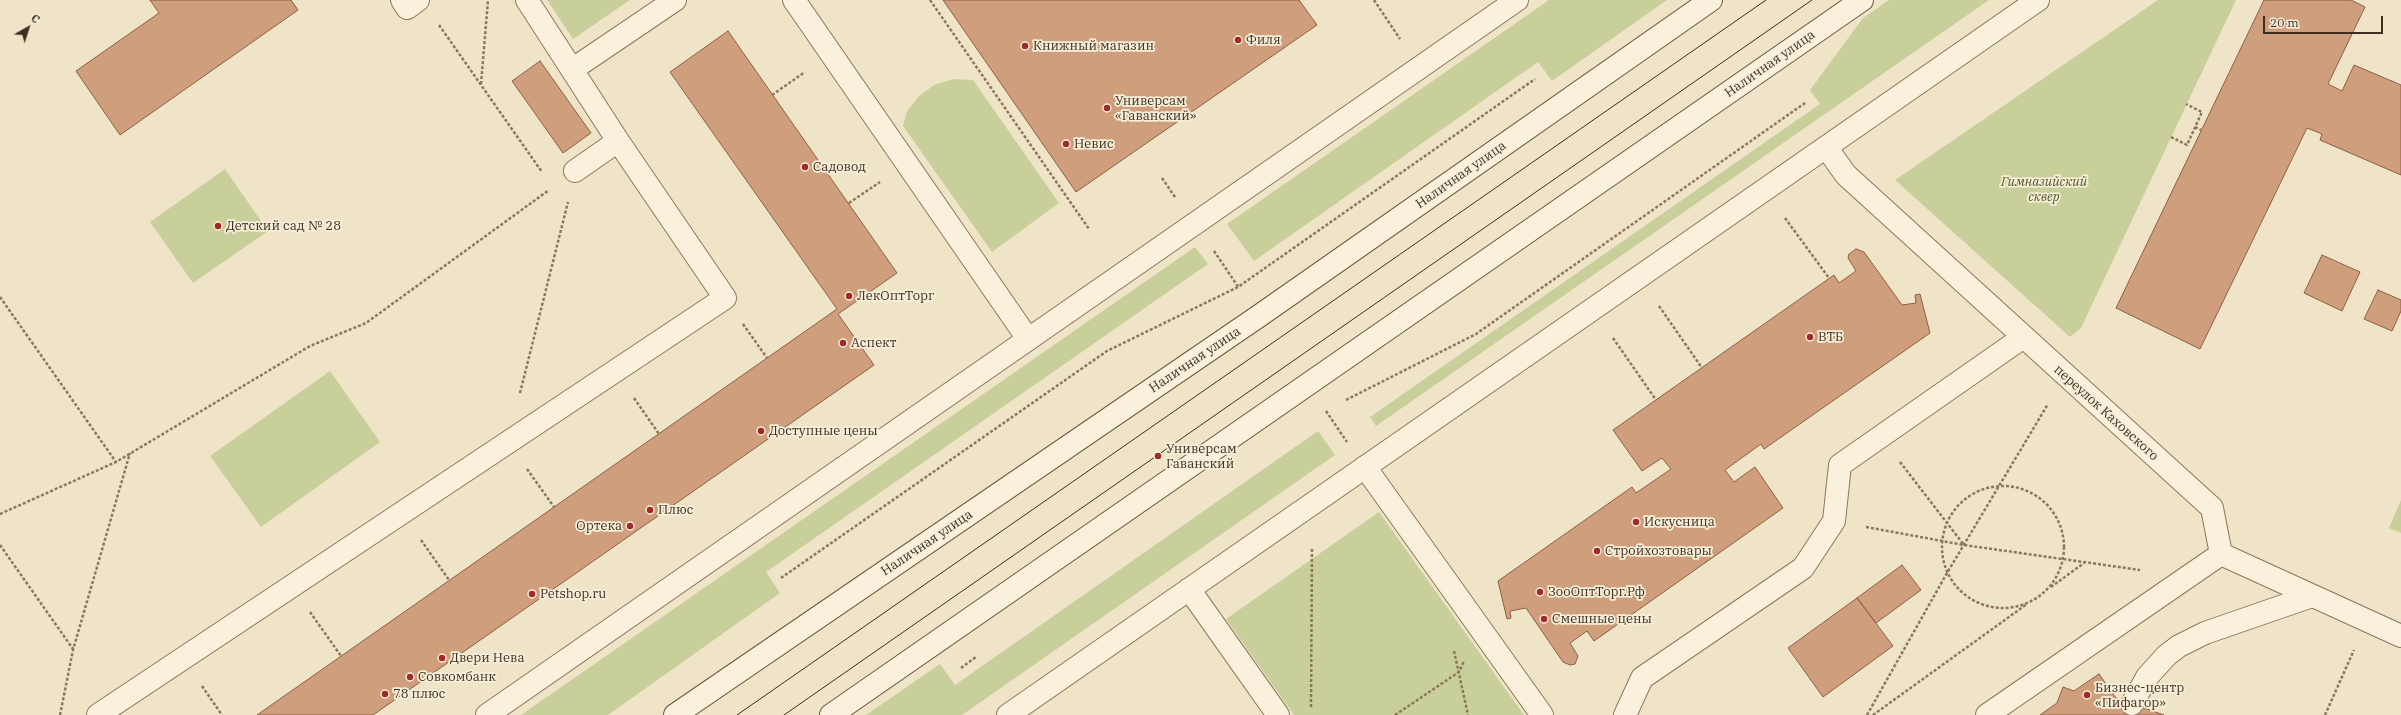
<!DOCTYPE html>
<meta charset="utf-8">
<style>
body{margin:0}
#map{position:relative;width:2401px;height:715px;overflow:hidden;background:#f0e4c8;font-family:"IBM Plex Serif",serif}
canvas{display:block}
.north{position:absolute;left:8px;top:8px;width:40px;height:40px;-webkit-text-stroke:3px #f7eed8;paint-order:stroke;rotate:39deg;font-size:11px;font-weight:700;line-height:16px;text-align:center;color:#3d2e20}
.north::after{content:'';display:block;margin:auto;width:14px;height:18px;background:#3d2e20;clip-path:polygon(50% 0,100% 100%,50% 72%,0 100%)}
.scale{position:absolute;left:2263px;top:16px;width:120px;height:18px;box-sizing:border-box;border:2px solid #3d2e20;border-top:0;padding-left:5px;font-size:12px;line-height:14px;white-space:nowrap;color:#3d2e20;-webkit-text-stroke:3px #f7eed8;paint-order:stroke}
</style>
<div id="map">
<canvas width="2401" height="715"></canvas>
<div class="north">С</div>
<div class="scale">20 m</div>
</div>
<script>
const ctx = document.querySelector('canvas').getContext('2d');
ctx.lineJoin = 'round';
function paint(path, color) {
  ctx.fillStyle = color;
  ctx.fill(path, 'evenodd');
}
function shape(rows) {
  const path = new Path2D();
  for (const r of rows) {
    if (r.length === 3) {
      path.moveTo(r[0] + r[2], r[1]);
      path.arc(r[0], r[1], r[2], 0, 2 * Math.PI);
      continue;
    }
    path.moveTo(r[0], r[1]);
    for (let i = 2; i < r.length; i += 2) path.lineTo(r[i], r[i + 1]);
  }
  return path;
}
function stroke(path, color, width, dash) {
  ctx.strokeStyle = color;
  ctx.lineWidth = width;
  ctx.lineCap = dash ? 'butt' : 'round';
  ctx.setLineDash(dash || []);
  ctx.stroke(path);
}
function label(font, color, halo, rows, align = 'center') {
  ctx.font = font + ' "IBM Plex Serif",serif';
  ctx.lineWidth = 3.5;
  ctx.setLineDash([]);
  ctx.textBaseline = 'middle';
  ctx.strokeStyle = halo;
  ctx.fillStyle = color;
  for (const [text, x, y, turn = 0] of rows) {
    ctx.save();
    ctx.translate(x, y);
    ctx.rotate((+turn || 0) * Math.PI / 180);
    ctx.textAlign = isNaN(turn) ? turn : align;
    if (halo) ctx.strokeText(text, 0, 0);
    ctx.fillText(text, 0, 0);
    ctx.restore();
  }
}
paint(shape([
 [547,0,630,0,573,39],
 [1549,0,1667,0,1552,81,1538,62,1254,261,1227,224],
 [1889,0,1989,0,1376,426,1370,417,1820,104,1810,90,1863,18],
 [2158,0,2236,0,2081,328,2070,337,1895,180],
 [954,79,973,80,1059,203,992,252,903,126,907,111,919,96,934,85],
 [225,169,268,231,193,283,150,222],
 [1195,247,1208,264,766,572,780,593,608,715,521,715],
 [330,371,380,442,261,527,210,456],
 [1318,431,1335,455,962,715,866,715,940,664,955,685],
 [2401,500,2401,533,2389,528],
 [1379,512,1524,715,1294,715,1226,619]
]), '#c9cf9b');
const building = shape([
 [150,0,291,0,298,10,120,135,76,71,159,13,150,0],
 [943,0,1299,0,1317,25,1076,192,943,0],
 [2264,0,2351,0,2365,7,2328,84,2342,91,2354,65,2401,85,2401,175,2320,140,2322,134,2307,128,2200,349,2116,308,2264,0],
 [728,31,897,273,838,314,874,365,373,715,257,715,837,309,670,72,728,31],
 [540,61,591,133,563,153,512,81,540,61],
 [1856,249,1864,252,1902,305,1916,303,1915,295,1920,294,1930,333,1764,449,1761,444,1725,470,1734,482,1755,467,1783,508,1594,641,1587,631,1570,643,1578,656,1575,664,1570,665,1563,662,1526,608,1510,611,1511,618,1507,619,1498,581,1632,487,1636,493,1671,469,1662,458,1642,471,1613,430,1834,275,1839,283,1856,271,1848,258,1849,254,1856,249],
 [2322,255,2360,272,2342,311,2304,293,2322,255],
 [2378,290,2401,300,2401,311,2392,331,2364,319,2378,290],
 [1902,565,1921,590,1876,623,1857,598,1902,565],
 [1857,598,1893,646,1823,697,1788,648,1857,598],
 [2099,674,2116,698,2164,715,2040,715,2057,703,2063,687,2074,691,2099,674]
]);
paint(building, '#cf9f7d');
stroke(building, '#8d5f41', 1);
const lane = shape([
 [402,0,407,8,418,0],
 [794,0,1028,339],
 [573,69,675,0],
 [575,171,618,141],
 [1365,467,1542,715],
 [2132,704,2147,677,2167,655,2179,646,2205,633,2312,596],
 [98,715,725,298,618,141,527,0],
 [1625,715,1642,678,1803,568,1834,521,1840,465,2022,338],
 [1987,715,2221,554]
]);
const street = shape([
 [1826,147,1846,175,2212,508,2221,554,2401,636],
 [1189,589,1278,715],
 [487,715,1517,0],
 [1008,715,2038,0]
]);
const secondary = shape([
 [675,715,1259,316,1711,0],
 [831,715,1862,0]
]);
stroke(lane, '#8d765c', 24);
stroke(street, '#8d765c', 24);
stroke(secondary, '#6f573f', 24);
stroke(shape([
 [930,0,1089,229],
 [1374,0,1400,39],
 [439,25,542,172],
 [481,84,488,0],
 [772,95,805,72],
 [2195,127,2201,130],
 [2171,137,2187,145,2202,112,2186,104],
 [1162,178,1175,197],
 [849,203,880,182],
 [1785,218,1829,278],
 [1214,251,1239,288],
 [0,297,116,462],
 [1659,306,1702,368],
 [743,324,767,358],
 [1613,338,1656,400],
 [520,393,568,202],
 [634,398,659,434],
 [1346,400,1476,334,1805,103],
 [1326,411,1347,442],
 [1900,462,1964,545],
 [527,469,554,507],
 [2003,547,61],
 [0,514,116,462,310,346,366,323,549,190],
 [1866,527,1964,545,2140,570],
 [421,540,449,580],
 [0,545,73,649],
 [781,578,1107,351,1238,287,1535,79],
 [2051,587,2084,563],
 [310,612,341,656],
 [1454,651,1468,715],
 [961,668,976,657],
 [202,686,222,715],
 [1311,707,1312,547],
 [60,715,73,650,130,453],
 [1395,715,1459,672,1464,661],
 [1867,715,1947,573,2048,404],
 [1873,715,2027,604],
 [2325,715,2354,650]
]), '#8d765c', 2.5, [3, 2]);
stroke(lane, '#faf1dc', 22);
stroke(street, '#faf1dc', 22);
stroke(secondary, '#faf1dc', 22);
stroke(shape([
 [737,715,1766,0],
 [784,715,1812,0]
]), '#3d2e20', 1);
for (const [x, y, r, color] of [
 [1238,40,4,"#9e2a2b"],
 [1025,46,4,"#9e2a2b"],
 [1107,108,4,"#9e2a2b"],
 [1066,144,4,"#9e2a2b"],
 [805,167,4,"#9e2a2b"],
 [218,226,4,"#9e2a2b"],
 [849,296,4,"#9e2a2b"],
 [1810,337,4,"#9e2a2b"],
 [843,343,4,"#9e2a2b"],
 [761,431,4,"#9e2a2b"],
 [1158,456,4,"#9e2a2b"],
 [650,510,4,"#9e2a2b"],
 [1636,522,4,"#9e2a2b"],
 [630,526,4,"#9e2a2b"],
 [1597,551,4,"#9e2a2b"],
 [1540,592,4,"#9e2a2b"],
 [532,594,4,"#9e2a2b"],
 [1544,619,4,"#9e2a2b"],
 [442,658,4,"#9e2a2b"],
 [410,677,4,"#9e2a2b"],
 [385,694,4,"#9e2a2b"],
 [2087,695,4,"#9e2a2b"]
]) {
  const dot = new Path2D();
  dot.arc(x, y, r, 0, 2 * Math.PI);
  ctx.fillStyle = color;
  ctx.fill(dot);
  stroke(dot, '#f7eed8', 1.5);
}
label('13px', '#3d2e20', '#f7eed8', [
 ["Филя",1246,40],
 ["Книжный магазин",1033,46],
 ["Универсам",1115,101],
 ["«Гаванский»",1115,116],
 ["Невис",1074,144],
 ["Садовод",813,167],
 ["Детский сад № 28",226,226],
 ["ЛекОптТорг",857,296],
 ["ВТБ",1818,337],
 ["Аспект",851,343],
 ["Доступные цены",769,431],
 ["Универсам",1166,449],
 ["Гаванский",1166,464],
 ["Плюс",658,510],
 ["Искусница",1644,522],
 ["Ортека",622,526,"right"],
 ["Стройхозтовары",1605,551],
 ["ЗооОптТорг.Рф",1548,592],
 ["Petshop.ru",540,594],
 ["Смешные цены",1552,619],
 ["Двери Нева",450,658],
 ["Совкомбанк",418,677],
 ["Бизнес-центр",2095,688],
 ["«Пифагор»",2095,703],
 ["78 плюс",393,694]
], 'left');
label('13px', '#3d2e20', '#f7eed8', [
 ["Наличная улица",1770,64,-35],
 ["Наличная улица",1461,175,-35],
 ["Наличная улица",1195,360,-34],
 ["переулок Каховского",2106,413,42],
 ["Наличная улица",927,543,-34]
]);
label('italic 13px', '#4d5a26', '#f7eed8', [
 ["Гимназийский",2044,182],
 ["сквер",2044,197]
]);
</script>
